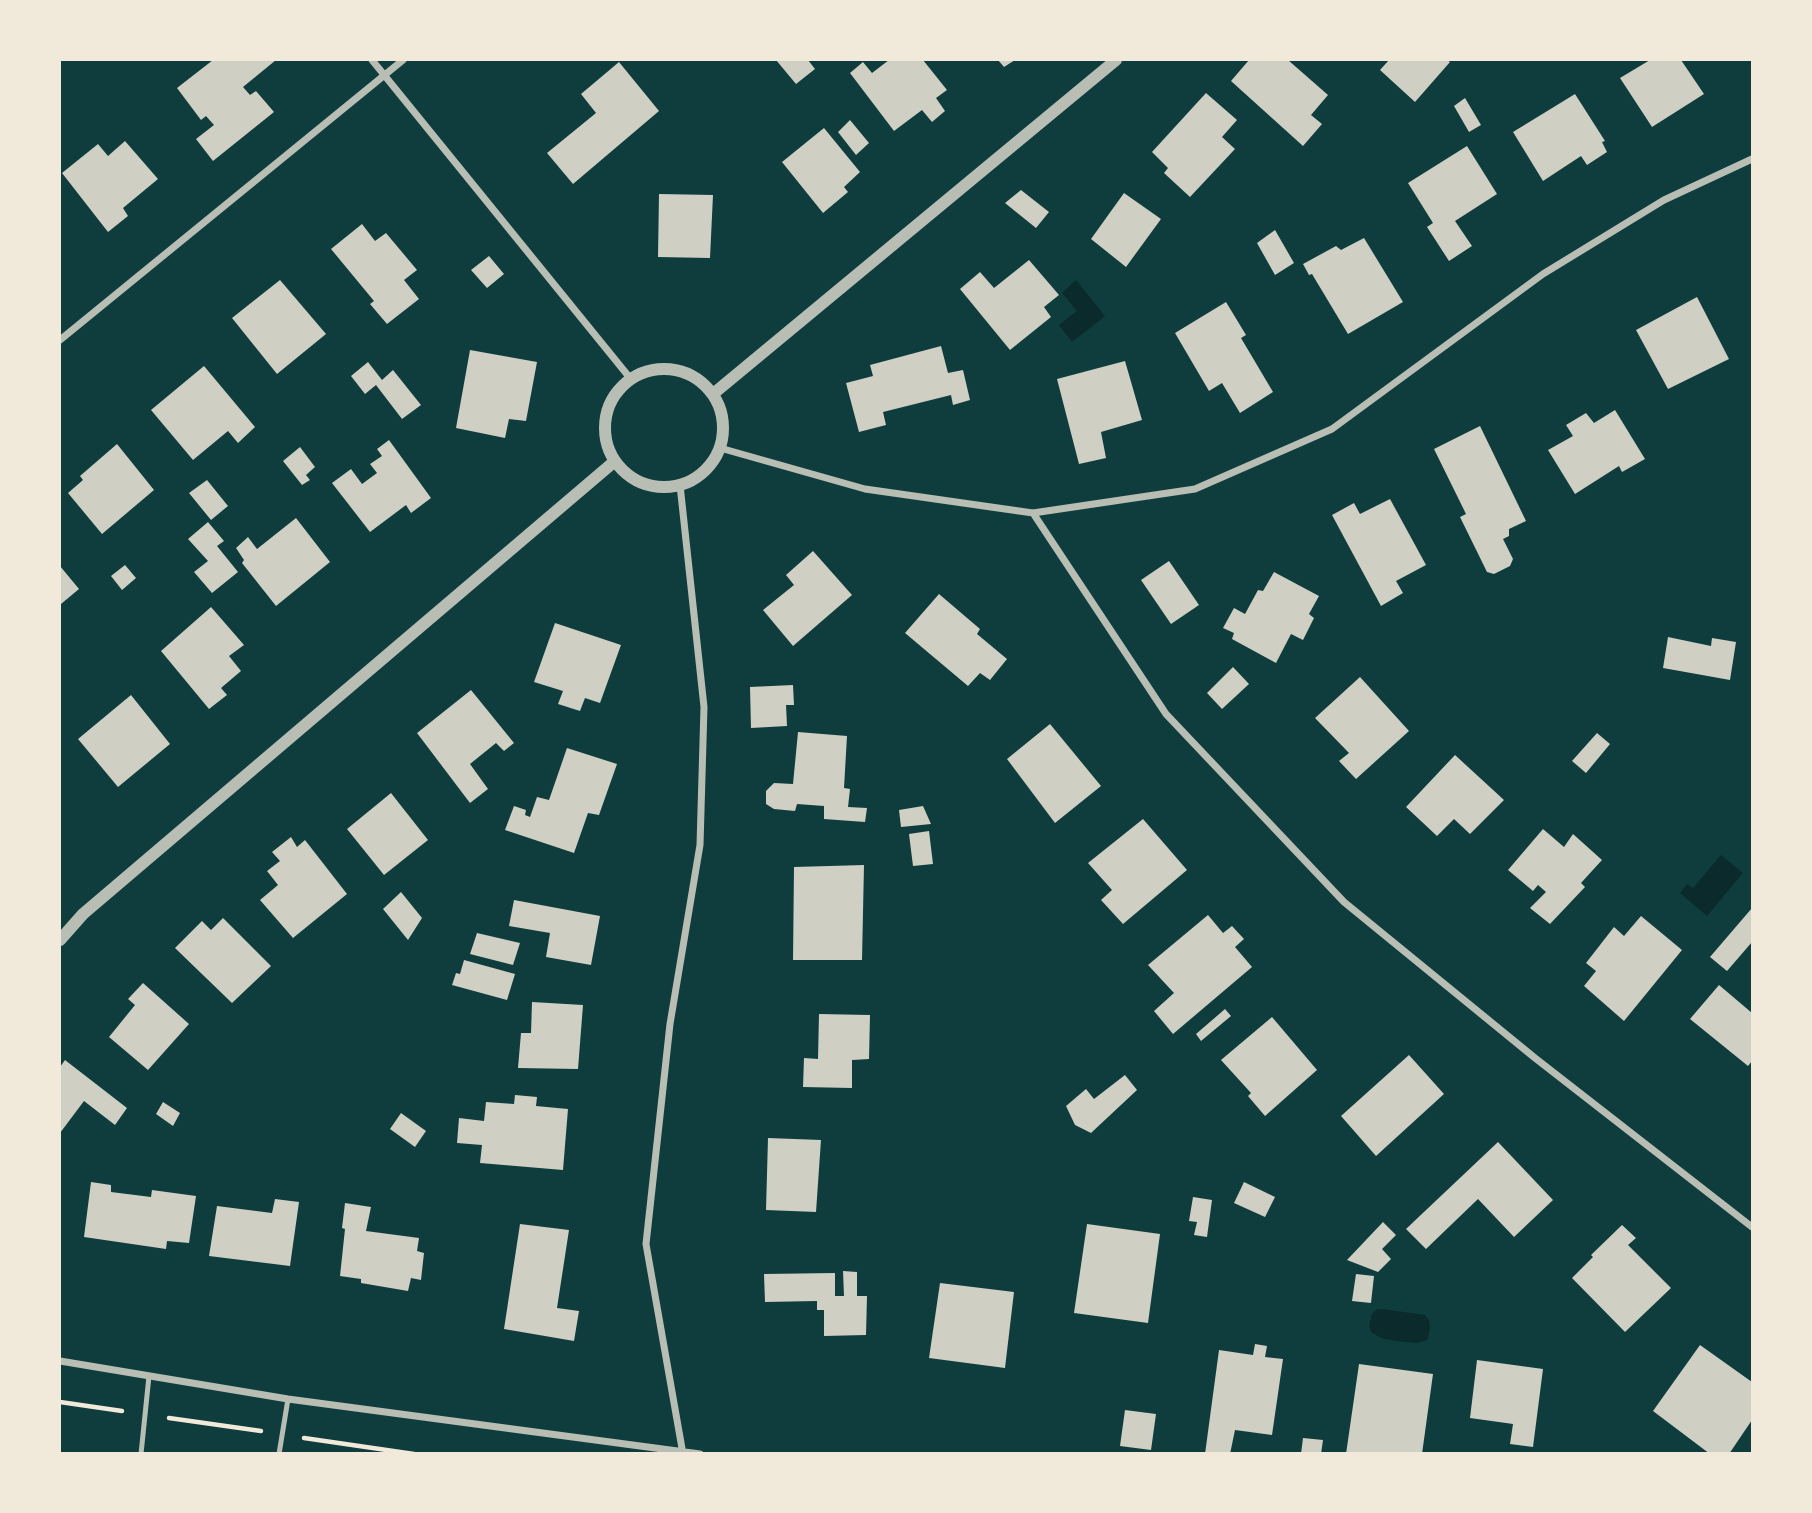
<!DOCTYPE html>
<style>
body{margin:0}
#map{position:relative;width:1812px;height:1513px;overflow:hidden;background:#0f3d3e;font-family:Barlow,sans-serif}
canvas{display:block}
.frame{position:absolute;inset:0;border:61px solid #f1e9da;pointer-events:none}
</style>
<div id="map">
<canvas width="1812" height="1513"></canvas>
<div class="frame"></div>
</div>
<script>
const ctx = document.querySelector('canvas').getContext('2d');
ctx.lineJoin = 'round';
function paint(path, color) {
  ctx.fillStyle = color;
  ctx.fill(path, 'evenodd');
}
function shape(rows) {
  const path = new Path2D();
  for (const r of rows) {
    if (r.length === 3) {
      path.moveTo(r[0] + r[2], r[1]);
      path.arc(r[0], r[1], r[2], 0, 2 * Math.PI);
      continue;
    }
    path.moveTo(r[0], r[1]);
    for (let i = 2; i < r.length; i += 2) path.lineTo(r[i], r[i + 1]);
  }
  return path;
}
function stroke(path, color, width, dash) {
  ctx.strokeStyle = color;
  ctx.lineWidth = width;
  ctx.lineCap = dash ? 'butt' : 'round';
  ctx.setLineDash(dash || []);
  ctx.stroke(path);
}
paint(shape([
 [1076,280,1105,316,1072,342,1059,325,1077,311,1062,293],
 [1721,855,1743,873,1707,916,1680,893,1687,884,1693,888],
 [1382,1309,1425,1315,1429,1320,1430,1329,1427,1340,1417,1343,1395,1341,1381,1338,1371,1332,1369,1326,1372,1314,1377,1309]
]), '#0a2a2b');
paint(shape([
 [213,60,276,60,243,87,250,95,256,91,274,112,213,161,196,139,214,125,206,116,201,120,177,88],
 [776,60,808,60,815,69,796,84],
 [889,60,923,60,947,90,936,98,945,111,932,122,922,110,894,131,850,73,863,62,872,73],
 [998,60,1015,60,1004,67],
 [1249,60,1288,60,1328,95,1311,115,1322,124,1303,146,1231,81],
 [1389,60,1447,60,1450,62,1415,102,1380,70],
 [1650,60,1681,60,1704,94,1652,127,1620,78],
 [619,62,659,111,573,184,547,153,596,113,581,94],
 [1206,93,1237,120,1222,137,1235,149,1190,197,1164,173,1168,168,1152,152],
 [1575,94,1605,141,1602,142,1607,152,1587,165,1581,156,1543,181,1513,132],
 [1465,98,1481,125,1469,132,1454,106],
 [850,120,869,143,856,155,838,132],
 [824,128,860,172,844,187,848,192,823,213,782,162],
 [125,141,158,179,123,208,128,216,108,232,62,173,98,144,108,156],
 [1467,146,1497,194,1455,221,1472,246,1449,261,1427,227,1433,223,1408,183],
 [1021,190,1049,212,1036,228,1005,203],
 [1124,193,1161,219,1126,267,1091,239],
 [659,194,713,195,710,258,658,257],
 [362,224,375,241,386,233,417,270,404,280,419,299,387,324,370,304,374,301,331,249],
 [1275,230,1294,263,1275,275,1257,243],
 [1364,238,1403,302,1348,334,1312,274,1309,275,1303,264,1336,246,1341,250],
 [489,256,504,274,487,288,471,270],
 [1029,260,1059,295,1044,307,1051,317,1010,350,960,289,980,272,994,288],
 [280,280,326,334,277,374,232,318],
 [1697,297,1729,359,1668,389,1636,330],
 [1226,302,1246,335,1241,338,1273,392,1240,413,1222,383,1209,391,1175,333],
 [941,346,948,373,963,370,970,400,953,405,951,395,883,412,886,425,859,432,846,383,873,376,870,365],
 [470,350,537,362,526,421,509,419,505,438,456,428],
 [1125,361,1142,420,1101,432,1106,458,1079,464,1057,379],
 [368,362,382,380,393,370,421,405,402,419,376,385,365,394,351,376],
 [204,366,255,427,238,443,228,431,193,460,151,410],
 [1615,410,1645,459,1622,472,1619,466,1575,494,1548,450,1573,436,1566,425,1586,413,1594,423],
 [1480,426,1526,521,1509,529,1509,536,1503,539,1513,559,1510,566,1494,574,1487,572,1460,517,1466,514,1434,449],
 [389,440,431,498,411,513,406,505,370,532,332,483,351,469,362,484,377,473,370,464,382,456,377,449],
 [117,444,154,490,102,534,68,493,83,480,80,476],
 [300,447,315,467,306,475,310,480,302,485,283,461],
 [207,480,228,506,211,520,189,493],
 [1390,499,1426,565,1396,581,1403,593,1381,606,1332,515,1354,503,1360,514],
 [296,518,330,562,276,606,242,563,244,560,236,548,248,537,257,549],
 [208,522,224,541,217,546,238,572,212,593,194,572,208,561,188,539],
 [813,551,852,595,793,646,763,610,794,585,786,575],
 [1169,561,1199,605,1171,624,1141,580],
 [125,565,136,578,122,590,111,576],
 [60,566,79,589,61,604,60,602],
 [1274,572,1319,596,1309,614,1314,618,1303,640,1291,634,1276,663,1232,639,1234,633,1223,628,1234,608,1245,614,1258,590,1263,591],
 [939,594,980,629,977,634,1007,659,990,680,980,673,968,686,905,633],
 [211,607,244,645,229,656,241,671,221,688,227,695,209,709,161,651],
 [555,623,621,645,600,703,585,698,580,711,558,704,563,691,534,682],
 [1668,637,1711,646,1712,638,1736,642,1730,680,1663,668],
 [1233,667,1249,684,1222,709,1207,693],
 [1360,677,1409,731,1356,779,1339,761,1349,753,1315,718],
 [793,685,794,705,786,705,787,726,751,728,750,687],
 [471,690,514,743,504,751,496,743,470,764,488,789,470,803,417,733],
 [131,695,170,744,118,787,78,739],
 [1050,724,1101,786,1055,823,1007,759],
 [798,732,847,736,844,788,850,789,848,807,867,808,865,822,824,819,824,806,797,804,795,811,774,809,766,804,766,791,774,783,793,784],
 [1597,733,1610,744,1586,773,1572,761],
 [567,748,617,764,599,815,588,813,574,853,505,830,514,806,526,810,525,815,530,817,537,797,549,800],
 [1455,755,1504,800,1470,834,1454,819,1437,836,1406,807],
 [391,793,428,840,384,875,347,829],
 [923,806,931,824,901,827,899,810],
 [1143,819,1187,870,1123,924,1101,900,1112,890,1088,863],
 [1543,829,1564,847,1573,834,1602,860,1581,883,1585,887,1550,924,1530,908,1546,892,1538,885,1533,891,1508,870],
 [929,831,933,864,913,866,909,834],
 [291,837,297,847,305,840,347,894,293,938,260,900,278,885,267,871,280,861,272,852],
 [864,865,862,960,793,960,794,867],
 [401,892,422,918,408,940,383,909],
 [514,900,600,916,591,965,546,957,550,933,509,926],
 [1752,908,1752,942,1727,971,1710,957],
 [1208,915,1223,933,1232,926,1244,939,1235,947,1252,967,1173,1034,1154,1011,1174,993,1148,965],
 [1641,916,1682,950,1624,1021,1584,986,1596,971,1586,963,1614,927,1624,936],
 [223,918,271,966,232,1003,175,948,202,921,211,930],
 [477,933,520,943,513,965,470,954],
 [464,960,515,974,507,1000,452,985,456,973,460,974],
 [143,983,189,1024,148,1070,109,1037,135,1005,128,999],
 [1719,985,1752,1013,1752,1061,1748,1066,1690,1019],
 [532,1002,583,1005,578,1069,518,1068,521,1033,531,1033],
 [1225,1009,1231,1016,1201,1041,1196,1034],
 [819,1014,870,1015,869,1059,852,1060,852,1088,803,1087,804,1058,818,1059],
 [1272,1017,1317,1070,1265,1116,1248,1096,1251,1093,1221,1060],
 [1409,1055,1444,1094,1376,1156,1341,1116],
 [65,1060,127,1108,115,1125,84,1101,60,1133,60,1067],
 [1125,1075,1137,1090,1091,1133,1075,1125,1066,1106,1086,1089,1094,1099],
 [515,1095,537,1097,536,1106,568,1109,563,1170,480,1163,482,1145,457,1143,459,1118,484,1121,486,1102,514,1104],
 [163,1102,180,1113,173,1126,156,1114],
 [401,1113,426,1131,415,1147,390,1129],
 [768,1138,821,1140,816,1212,766,1210],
 [1498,1142,1553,1200,1514,1237,1478,1199,1426,1249,1406,1229],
 [91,1182,111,1185,111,1192,151,1197,152,1190,196,1196,189,1243,167,1241,166,1249,84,1237],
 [1244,1182,1275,1197,1265,1217,1234,1203],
 [1193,1197,1212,1200,1207,1237,1194,1235,1197,1222,1189,1221],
 [275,1199,299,1202,290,1266,209,1256,217,1206,272,1213],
 [345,1203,371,1207,366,1231,419,1238,417,1251,424,1253,421,1280,411,1278,408,1291,361,1283,361,1279,340,1276,345,1229,342,1228],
 [1383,1222,1396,1235,1382,1249,1391,1259,1378,1272,1347,1260],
 [520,1224,569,1230,557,1308,579,1311,574,1341,504,1329],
 [1087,1224,1160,1234,1148,1323,1074,1313],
 [1622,1225,1636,1238,1628,1245,1671,1288,1625,1332,1572,1278,1593,1257,1591,1255],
 [843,1271,857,1272,857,1296,867,1296,866,1335,824,1336,824,1310,817,1310,817,1301,765,1302,764,1274,835,1273,835,1296,844,1296],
 [1356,1274,1374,1276,1371,1303,1352,1301],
 [940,1283,1014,1292,1005,1368,929,1358],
 [1255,1344,1267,1346,1265,1357,1283,1359,1272,1435,1235,1430,1230,1454,1205,1454,1219,1350,1253,1355],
 [1700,1345,1752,1382,1752,1420,1729,1454,1710,1454,1653,1411],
 [1477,1360,1543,1369,1533,1447,1510,1444,1513,1424,1470,1418],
 [1359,1364,1433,1374,1422,1454,1346,1454],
 [1125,1410,1156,1414,1151,1450,1120,1446],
 [1303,1438,1323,1440,1321,1454,1301,1454]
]), '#cfcfc3');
stroke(shape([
 [60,1402,122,1411],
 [169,1418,261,1431],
 [304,1438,414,1454]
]), '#f1e9da', 4.5);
stroke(shape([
 [141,1454,149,1376],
 [279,1454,288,1399]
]), '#b8beb3', 5);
stroke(shape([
 [372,60,630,378],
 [60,340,403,60],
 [720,448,865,489,1033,513,1195,489,1332,429,1543,274,1664,200,1752,159],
 [680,485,704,707,700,845,670,1024,646,1244,683,1454],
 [1033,513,1166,714,1344,902,1535,1058,1752,1227],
 [60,1361,288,1399,700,1454]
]), '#b8beb3', 7);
stroke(shape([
 [664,428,59],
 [713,394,1116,60],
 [60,940,83,914,615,461]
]), '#b8beb3', 12);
</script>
